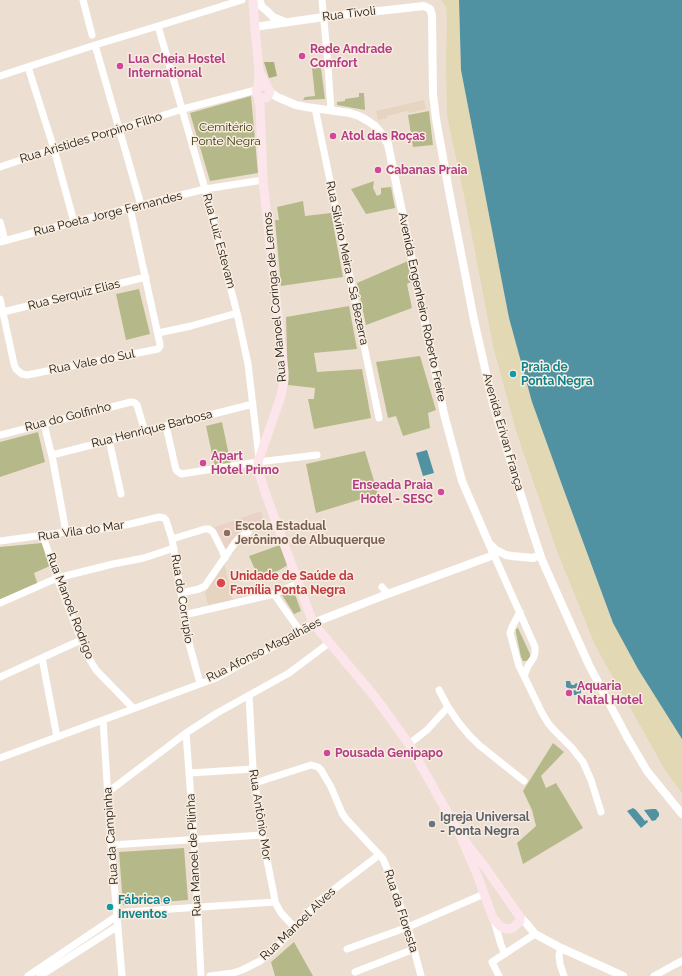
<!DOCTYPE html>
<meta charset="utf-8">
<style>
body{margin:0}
canvas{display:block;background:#ecdfd2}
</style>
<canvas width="682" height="976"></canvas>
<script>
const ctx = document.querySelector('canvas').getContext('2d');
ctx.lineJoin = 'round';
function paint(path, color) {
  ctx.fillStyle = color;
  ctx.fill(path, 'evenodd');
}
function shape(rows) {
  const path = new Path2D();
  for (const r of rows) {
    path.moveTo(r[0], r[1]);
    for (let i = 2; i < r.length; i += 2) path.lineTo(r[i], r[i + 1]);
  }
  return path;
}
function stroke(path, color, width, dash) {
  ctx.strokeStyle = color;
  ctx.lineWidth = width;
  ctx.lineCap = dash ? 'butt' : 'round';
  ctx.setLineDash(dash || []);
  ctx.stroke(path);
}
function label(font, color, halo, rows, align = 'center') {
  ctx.font = font + ' Raleway,sans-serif';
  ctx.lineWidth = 3;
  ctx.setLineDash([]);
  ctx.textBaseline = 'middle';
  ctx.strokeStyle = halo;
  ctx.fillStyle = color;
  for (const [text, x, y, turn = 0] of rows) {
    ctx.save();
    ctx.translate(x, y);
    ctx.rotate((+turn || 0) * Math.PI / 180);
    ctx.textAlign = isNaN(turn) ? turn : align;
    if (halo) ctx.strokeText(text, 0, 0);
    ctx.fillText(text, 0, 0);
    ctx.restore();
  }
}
paint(shape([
 [424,100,426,109,409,113,407,111,387,116,387,118,378,120,376,111],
 [224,563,233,600,208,605,205,593]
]), '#e6d4c1');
paint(shape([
 [261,511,265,526,240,532,234,539,225,554,212,528]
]), '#ead2c8');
paint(shape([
 [312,68,321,68,325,99,303,100,305,97,315,96],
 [359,93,364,93,365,110,337,105,337,102,345,101,345,99,359,97],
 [251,96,258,173,210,181,190,113],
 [429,111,433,145,413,147,408,115],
 [374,181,373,188,377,196,381,194,381,188,391,187,395,208,366,214,351,189],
 [303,201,305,216,331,213,343,277,281,286,275,220,279,220,277,207],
 [408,261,411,282,407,284,412,308,366,325,357,283],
 [139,289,150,334,126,340,116,294],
 [349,306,357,349,314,353,317,372,362,369,371,418,314,429,308,399,314,399,315,388,288,385,286,317],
 [420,356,436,410,428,413,430,428,403,436,396,416,388,418,376,362],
 [222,422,231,465,215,468,206,426],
 [38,432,45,462,0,477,0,442],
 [365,451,378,494,316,513,306,464],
 [42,543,52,565,34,573,38,585,0,601,0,547],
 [280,545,288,565,260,581,249,556],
 [293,589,301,611,294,614,282,595],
 [518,628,530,654,530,659,526,661,523,661,521,657,516,633,516,629],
 [553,743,564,752,541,776,546,788,556,783,583,828,523,864,517,843,536,826,532,810,523,791],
 [184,848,188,900,123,905,119,852],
 [294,942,313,976,275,976,271,962]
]), '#b5b98a');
paint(shape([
 [264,62,274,62,277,76,269,78]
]), '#aaae7a');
paint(shape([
 [441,0,459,0,461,70,509,318,532,402,562,485,613,623,638,669,682,739,682,793,665,770,595,645,557,551,517,434,493,346,466,205,447,116,446,59,447,21,446,7]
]), '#e2d8b3');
paint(shape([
 [459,0,682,0,682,739,638,669,613,623,562,485,532,402,509,318,461,70],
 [427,450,434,473,423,476,416,453],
 [566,681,570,681,571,684,572,685,574,685,576,683,578,684,581,690,581,693,577,695,574,695,573,693,573,691,575,690,577,691,577,689,575,688,569,689,568,688,566,687],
 [633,808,636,810,645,821,647,820,648,822,641,828,627,811],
 [652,809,656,809,659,813,659,816,657,818,656,820,652,821,644,810]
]), '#5091a2');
stroke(shape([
 [83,0,92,35],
 [322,0,327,53,331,110],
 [158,26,205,189,237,313,248,364,259,458],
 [95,45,141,205],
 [28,67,54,149,74,222],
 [0,76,95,45,158,26,242,0],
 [315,108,379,418],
 [0,167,54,149,183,109,256,90],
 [0,222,5,241],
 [0,242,74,222,205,189,263,180],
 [0,299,14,364,16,369,22,374,27,375,158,349,160,346,160,344,130,208],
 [3,312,146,277],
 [158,333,191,326,237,313],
 [44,424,53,461,66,532],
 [166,426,176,470,181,474,258,462,317,455],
 [0,435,131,402,135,403,137,405,145,432],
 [109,440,121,494],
 [52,455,253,404],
 [43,536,57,578,87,655,96,670,133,708],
 [172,539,205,529,209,529,213,532,222,550,225,558],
 [0,541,66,532,109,528,130,524,159,517,164,518,166,520,172,539,190,647,200,683],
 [494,555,535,647,535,653,534,657,528,666,524,676,542,713,548,723,554,730,572,748,583,762,591,780,601,812],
 [382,587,388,594],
 [181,593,199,589,205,586,234,544,239,538,248,532],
 [274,594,300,631],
 [0,603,57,578,113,564,144,558,174,548],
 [520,612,512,627,510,633,519,666,524,676],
 [184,615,274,594,299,583],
 [42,658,57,737],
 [0,677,81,640],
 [439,690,448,707,459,723,469,735,479,745,524,781],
 [249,695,253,769,262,835,274,895,275,902,281,913,295,928],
 [103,720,111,845,122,976],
 [186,733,194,839,201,976],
 [409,744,427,730,448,707],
 [0,758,103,720,216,678,293,636,313,623],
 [190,773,253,769],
 [255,783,311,765,318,767,321,770,331,787,342,813,346,819,383,859,386,866,408,927,421,976],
 [108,792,186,733,217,713,289,673,329,643],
 [111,845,262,835],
 [494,920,501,945,505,954],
 [561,948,559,955,560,964,564,976],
 [347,949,408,927,484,894],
 [355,972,414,949],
 [28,976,117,916,122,913,127,912,275,902],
 [40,976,118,926],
 [210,976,233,973,242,970,260,961,274,950,320,900,379,855],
 [499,976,492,962,535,934],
 [654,976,674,965,682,961]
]), '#fff', 7);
stroke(shape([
 [259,0,262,7,267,11,273,17,285,22],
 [255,29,258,27,261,26,324,17,424,6,430,9,432,15,433,94,436,119,449,191,474,320,493,404,530,524,542,560,571,625,589,665,627,737,647,771,682,814],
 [270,92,277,97,296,105,306,107,350,113,359,116,368,121,375,126,381,133,388,144,444,414,462,481,494,555,385,595,313,623],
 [491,545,496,550,506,555,512,556,533,558,540,555],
 [520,917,527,924,535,934,561,948,623,976]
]), '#fff', 8);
stroke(shape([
 [253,0,255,29,259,71,268,88],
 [258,87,264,86,268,88,270,92,268,96,266,98,262,99,258,96,257,94,256,90,258,87,259,71],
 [258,96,260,106,263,180,284,372,284,380,281,396,258,462,260,476,265,492,313,623,375,697,409,744,460,835,485,867,520,917,520,921,514,927,510,929,503,928,499,925,493,918,476,872,460,835]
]), '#fde5ec', 9);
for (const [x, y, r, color] of [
 [302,56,4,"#d1479c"],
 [120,66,4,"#d1479c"],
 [333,136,4,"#d1479c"],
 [378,170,4,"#d1479c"],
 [513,374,4,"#0f9aa8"],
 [203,463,4,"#d1479c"],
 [441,492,4,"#d1479c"],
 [227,533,4,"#8d6e63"],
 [221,583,5,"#e0444e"],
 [569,693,4,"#d1479c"],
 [327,753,4,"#d1479c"],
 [432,824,4,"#6b7280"],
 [110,907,4,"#0f9aa8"]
]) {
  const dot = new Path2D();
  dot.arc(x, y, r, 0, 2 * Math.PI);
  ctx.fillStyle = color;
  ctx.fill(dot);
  stroke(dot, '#f9eddf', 1.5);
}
label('12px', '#191510', '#f9eddf', [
 ["Rua Tivoli",349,14,-7],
 ["Rua Aristides Porpino Filho",91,138,-17],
 ["Rua Poeta Jorge Fernandes",108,214,-14],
 ["Rua Luiz Estevam",219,241,75],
 ["Rua Silvino Meira e Sá Bezerra",347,263,78],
 ["Rua Serquiz Elias",74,295,-14],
 ["Rua Manoel Coringa de Lemos",275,297,-95],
 ["Avenida Engenheiro Roberto Freire",422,307,78],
 ["Rua Vale do Sul",92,362,-11],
 ["Rua do Golfinho",68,417,-14],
 ["Rua Henrique Barbosa",152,429,-14],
 ["Avenida Erivan França",503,432,74],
 ["Rua Vila do Mar",81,531,-8],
 ["Rua do Corrupio",182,599,81],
 ["Rua Manoel Rodrigo",70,606,69],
 ["Rua Afonso Magalhães",264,650,-27],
 ["Rua Antônio Mor",260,815,81],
 ["Rua da Campinha",111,836,-94],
 ["Rua Manoel de Pilinha",194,855,-93],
 ["Rua da Floresta",401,911,72],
 ["Rua Manoel Alves",298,924,-44]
]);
label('bold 12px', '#b23c85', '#f9eddf', [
 ["Rede Andrade",310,49],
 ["Comfort",310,63],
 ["Lua Cheia Hostel",128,59],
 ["International",128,73],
 ["Atol das Roças",341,136],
 ["Cabanas Praia",386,170],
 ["Apart",211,456],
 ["Hotel Primo",211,470],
 ["Enseada Praia",433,485,"right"],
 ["Hotel - SESC",433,499,"right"],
 ["Aquaria",577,686],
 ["Natal Hotel",577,700],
 ["Pousada Genipapo",335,753]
], 'left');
label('12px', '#36380e', '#f9eddf', [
 ["Cemitério",226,127],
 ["Ponte Negra",226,141]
]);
label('bold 12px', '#0d838f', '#f9eddf', [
 ["Praia de",521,367],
 ["Ponta Negra",521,381],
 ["Fábrica e",118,900],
 ["Inventos",118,914]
], 'left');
label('bold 12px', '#785e54', '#f9eddf', [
 ["Escola Estadual",235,526],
 ["Jerônimo de Albuquerque",235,540]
], 'left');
label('bold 12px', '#be3a42', '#f9eddf', [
 ["Unidade de Saúde da",230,576],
 ["Família Ponta Negra",230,590]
], 'left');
label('bold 12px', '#5b616d', '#f9eddf', [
 ["Igreja Universal",440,817],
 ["- Ponta Negra",440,831]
], 'left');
</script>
